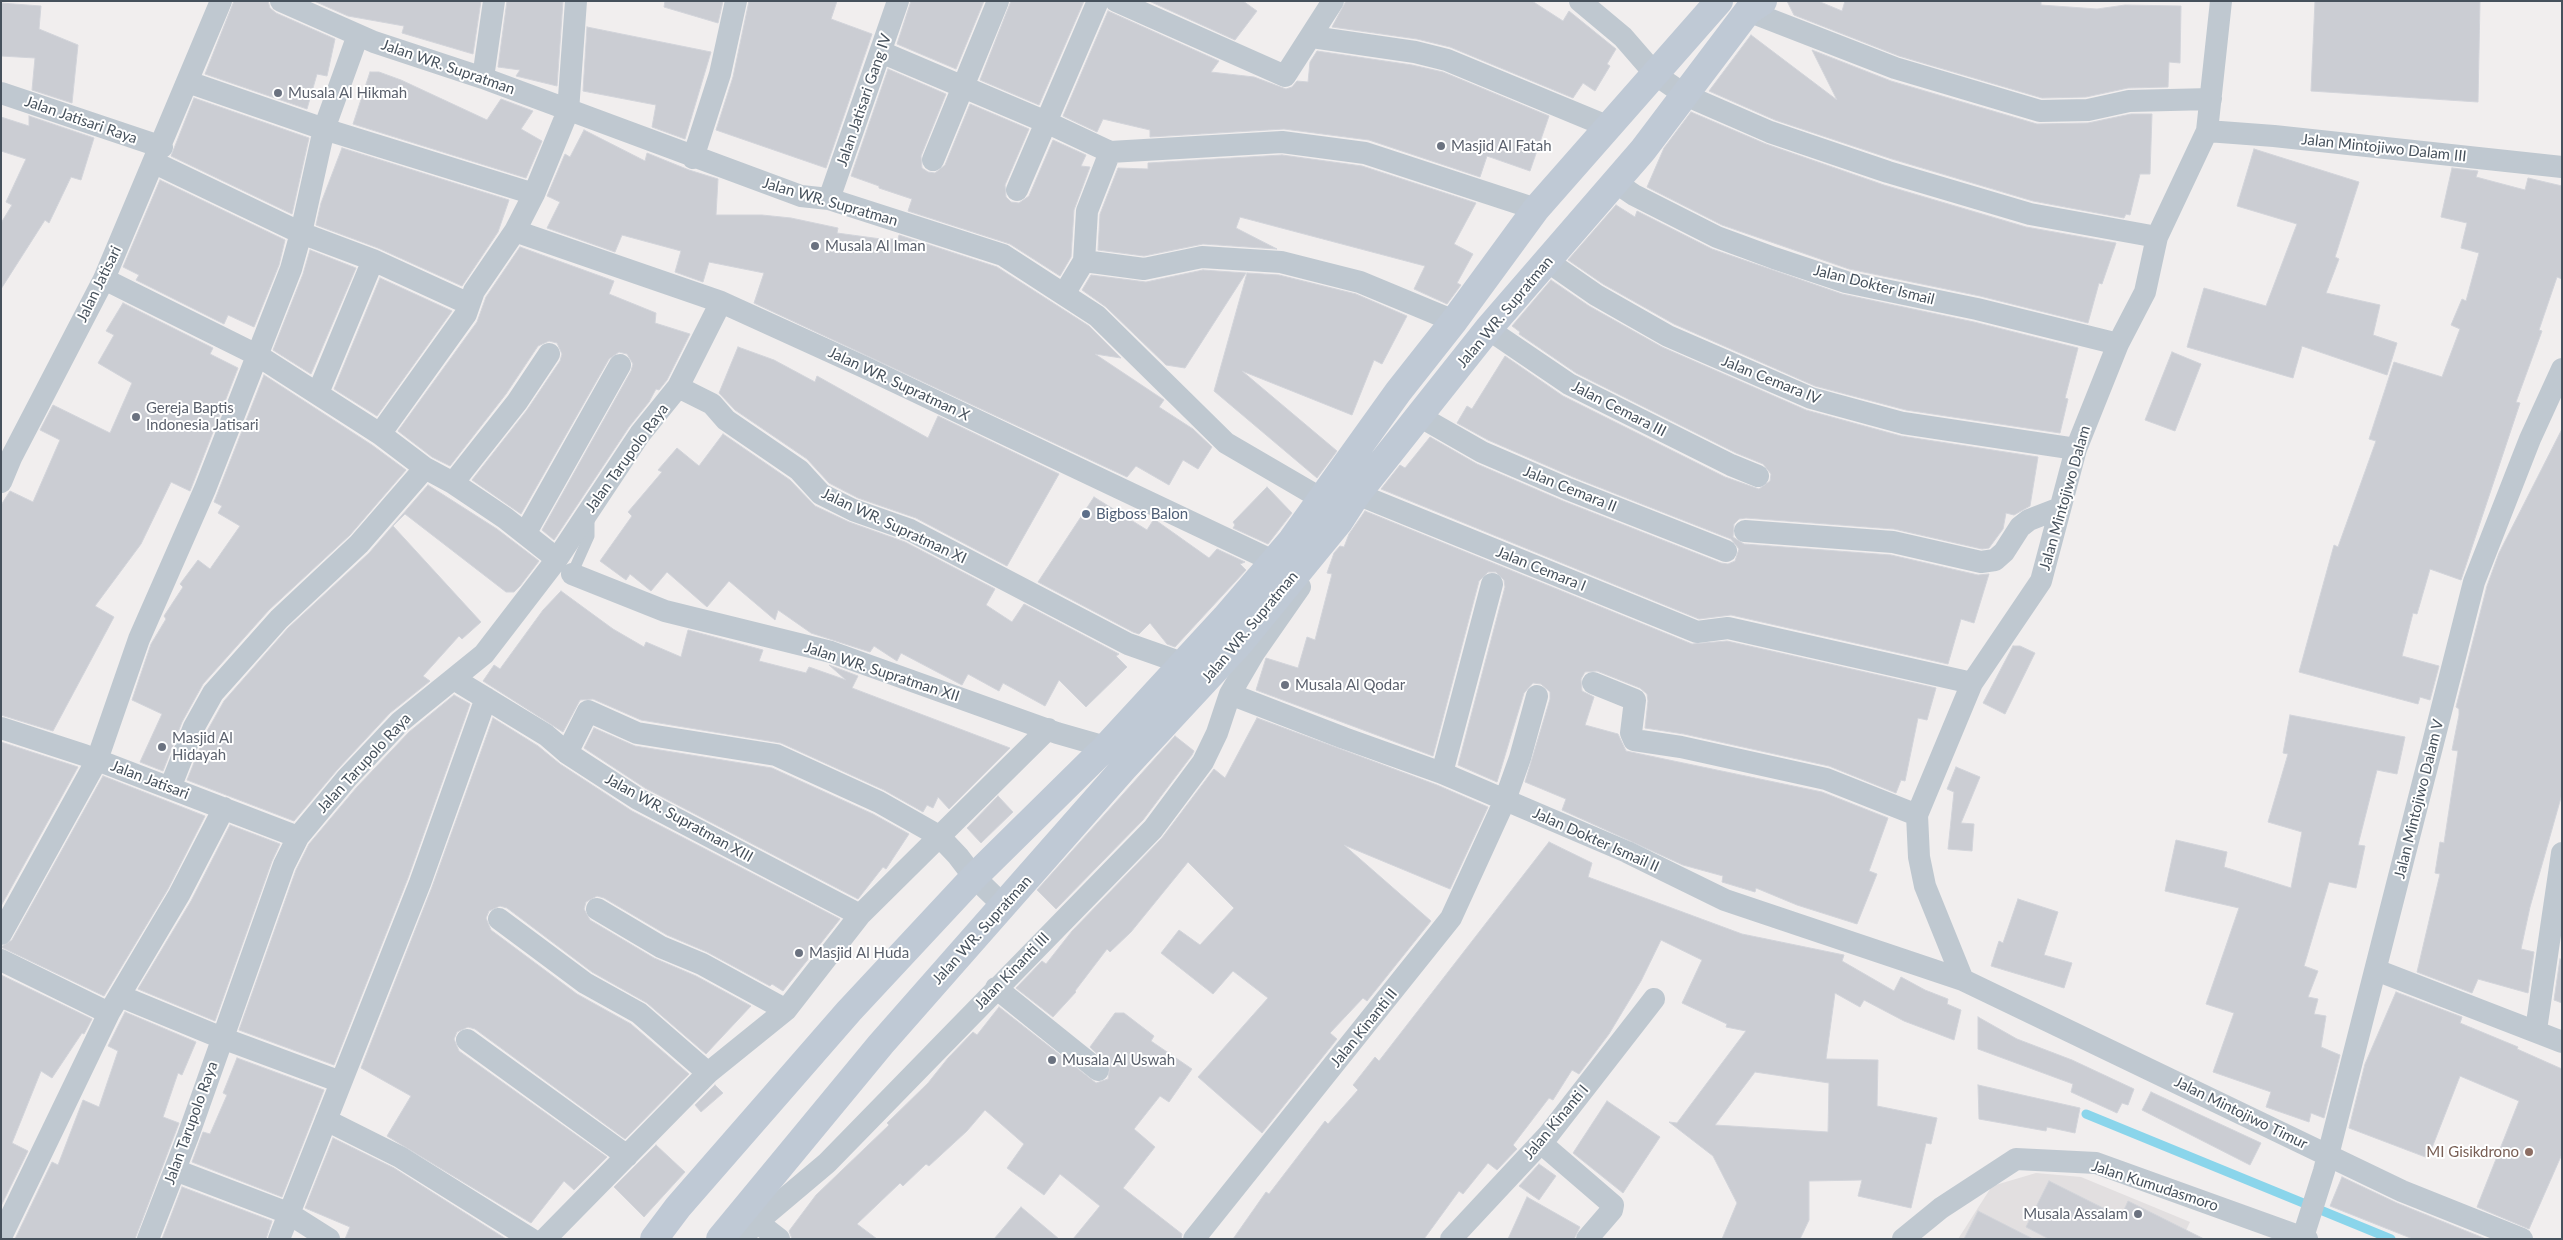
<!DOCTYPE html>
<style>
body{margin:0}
#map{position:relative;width:2563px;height:1240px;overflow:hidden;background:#f1eeee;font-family:Lato,sans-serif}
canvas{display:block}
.frame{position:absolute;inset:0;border:2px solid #46515c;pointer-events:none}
</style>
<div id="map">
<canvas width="2563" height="1240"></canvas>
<div class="frame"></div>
</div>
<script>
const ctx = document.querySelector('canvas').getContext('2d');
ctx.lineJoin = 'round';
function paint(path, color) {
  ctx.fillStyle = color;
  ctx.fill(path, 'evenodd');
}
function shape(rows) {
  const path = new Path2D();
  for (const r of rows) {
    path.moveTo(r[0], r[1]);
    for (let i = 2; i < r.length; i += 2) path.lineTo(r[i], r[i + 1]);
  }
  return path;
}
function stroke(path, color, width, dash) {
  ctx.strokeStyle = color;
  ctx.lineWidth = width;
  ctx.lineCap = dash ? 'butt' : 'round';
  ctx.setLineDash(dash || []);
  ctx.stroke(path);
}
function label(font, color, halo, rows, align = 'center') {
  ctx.font = font + ' Lato,sans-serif';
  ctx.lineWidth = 4;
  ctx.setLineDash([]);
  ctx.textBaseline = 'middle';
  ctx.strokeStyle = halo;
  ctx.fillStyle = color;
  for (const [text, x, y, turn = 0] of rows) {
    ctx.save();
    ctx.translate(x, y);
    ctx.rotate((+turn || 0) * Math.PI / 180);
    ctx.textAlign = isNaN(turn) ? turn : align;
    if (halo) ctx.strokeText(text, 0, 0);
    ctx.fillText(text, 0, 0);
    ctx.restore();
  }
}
paint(shape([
 [2036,1173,2081,1177,2190,1222,2182,1239,1958,1239,1992,1186]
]), '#e2dfe0');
stroke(shape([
 [2086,1114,2391,1239]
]), '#8ad5eb', 9);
const building = shape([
 [234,1,268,1,270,8,276,13,335,39,327,76,317,74,307,109,205,74,234,1],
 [314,1,481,1,473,54,402,33,404,26,348,16,314,1],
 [507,1,563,1,557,86,516,76,520,70,498,67,507,1],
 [665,1,723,1,718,23,664,7,665,1],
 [749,1,837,1,831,19,872,34,826,168,716,130,733,77,749,1],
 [911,1,984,1,956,69,897,44,911,1],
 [1011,1,1084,1,1039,105,980,80,1011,1],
 [1149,1,1243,1,1257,11,1235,40,1149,1],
 [1346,1,1532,1,1563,21,1569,11,1616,49,1607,64,1610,66,1595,91,1583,83,1573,98,1450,47,1417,39,1332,27,1346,1],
 [1787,1,1818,1,1842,11,1845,1,2041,1,2041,5,2097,9,2125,5,2181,6,2180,63,2169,62,2168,87,2128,88,2086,97,2042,98,1899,56,1794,15,1787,1],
 [2315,1,2480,1,2478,102,2311,91,2315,1],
 [1,3,41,6,39,29,78,45,72,103,32,90,35,58,1,56,1,3],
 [1108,11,1219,61,1211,72,1254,77,1286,89,1292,87,1297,81,1308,82,1310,62,1317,51,1412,65,1443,72,1549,116,1530,171,1487,156,1480,177,1369,140,1284,129,1150,137,1150,130,1103,119,1097,132,1063,116,1108,11],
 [587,27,711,52,685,139,652,127,656,105,583,91,587,27],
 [1751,35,1837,100,1812,50,1891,81,2037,124,2088,123,2131,114,2152,114,2150,174,2140,174,2130,215,2126,214,2124,218,2033,201,1892,159,1775,120,1709,91,1751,35],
 [888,69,946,94,921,156,922,168,928,172,935,173,945,165,970,104,1029,129,1005,185,1006,197,1011,202,1019,203,1029,196,1053,140,1086,155,1081,166,1090,167,1074,210,1071,257,1060,276,1010,244,908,211,912,199,879,188,879,186,851,176,888,69],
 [370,72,379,72,401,80,487,120,501,99,533,111,521,129,542,141,526,178,353,124,370,72],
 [194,98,309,138,292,214,171,156,194,98],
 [1691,112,1766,144,1884,185,2026,227,2116,243,2102,284,2099,283,2088,323,1980,296,1849,269,1722,225,1647,187,1664,148,1691,112],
 [29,116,94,138,81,180,71,177,49,223,45,220,1,289,1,223,12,205,6,202,26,159,1,151,1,117,29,126,29,116],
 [584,130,645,161,647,153,689,170,718,179,716,215,762,215,791,218,838,228,837,233,881,239,898,239,899,235,997,267,1089,326,1121,358,1095,354,1164,400,1159,407,1193,429,1212,447,1198,469,1183,460,1169,485,1136,466,1127,477,754,303,764,273,709,262,703,282,675,272,681,251,622,235,615,252,547,228,560,202,547,196,565,154,570,157,584,130],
 [342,148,509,200,498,232,462,286,378,248,316,225,321,203,342,148],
 [2254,149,2359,182,2335,257,2339,259,2326,293,2380,305,2373,335,2397,343,2387,375,2302,346,2293,378,2187,347,2204,288,2266,306,2297,224,2237,206,2254,149],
 [1282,155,1362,166,1476,203,1454,244,1473,254,1457,283,1461,285,1447,304,1414,289,1425,266,1240,217,1236,228,1277,249,1203,244,1144,256,1098,250,1100,214,1118,168,1148,169,1148,163,1282,155],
 [2452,168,2478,171,2476,177,2525,190,2528,178,2562,186,2562,279,2557,277,2539,330,2542,331,2516,402,2520,403,2461,580,2430,569,2417,614,2413,613,2402,656,2439,666,2430,700,2420,697,2418,704,2299,672,2334,545,2338,547,2376,441,2369,439,2394,362,2442,377,2460,329,2451,325,2462,299,2466,301,2479,253,2461,248,2467,223,2441,217,2452,168],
 [160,180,285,240,279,265,254,327,228,315,224,324,136,280,139,275,123,267,160,180],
 [1616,205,1635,217,1637,211,1712,249,1842,294,1974,322,2078,348,2065,398,2068,399,2060,433,1906,410,1815,386,1674,324,1603,284,1568,260,1616,205],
 [520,247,614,281,609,294,656,313,655,323,690,334,667,380,659,390,656,389,649,402,629,427,554,540,542,530,631,371,633,364,627,354,619,352,609,359,521,514,472,480,527,410,560,361,562,354,557,343,549,341,538,346,506,394,450,466,432,457,398,431,477,322,486,297,520,247],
 [310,250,356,268,311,374,273,350,303,274,310,250],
 [1203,270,1246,273,1185,368,1166,365,1106,307,1082,290,1091,275,1146,282,1203,270],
 [1247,273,1279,275,1356,294,1407,316,1382,364,1374,360,1352,415,1242,371,1337,451,1317,478,1214,391,1247,273],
 [380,278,452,311,377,416,334,389,380,278],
 [1551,280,1589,306,1662,347,1806,410,1901,436,2038,457,2030,506,2014,515,2006,513,2003,529,1989,548,1982,549,1894,529,1746,518,1739,519,1734,524,1733,537,1744,544,1891,555,1978,575,1989,574,1974,623,1961,619,1948,664,1731,615,1699,619,1381,489,1400,465,1405,468,1430,437,1477,464,1563,501,1721,563,1728,564,1735,561,1739,549,1731,539,1573,477,1488,440,1457,423,1467,406,1472,409,1505,356,1563,396,1725,477,1759,489,1770,481,1771,474,1763,464,1736,453,1576,373,1519,334,1520,332,1512,326,1551,280],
 [123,303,213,348,210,354,238,368,190,491,171,482,141,544,95,606,114,617,53,731,1,715,1,505,10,491,33,502,60,440,40,430,53,405,110,433,132,383,98,363,114,335,106,331,123,303],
 [738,347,774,360,815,382,817,376,928,438,938,416,1059,474,1007,566,916,518,858,498,829,483,807,459,735,410,719,393,738,347],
 [2172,352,2201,364,2175,431,2145,420,2172,352],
 [264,375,372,445,406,470,350,535,269,610,203,684,182,722,163,771,140,762,162,714,132,700,151,644,166,619,164,616,183,587,180,584,198,560,210,569,240,526,218,513,222,506,214,502,264,375],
 [2562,429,2562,794,2530,907,2521,949,2534,952,2528,993,2478,979,2472,993,2417,972,2440,874,2435,873,2440,842,2444,843,2458,751,2452,750,2459,715,2459,709,2456,707,2487,586,2499,553,2562,429],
 [723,434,790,480,815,506,849,522,905,542,995,589,986,605,1012,622,1024,604,1119,654,1116,656,1127,667,1086,707,1059,680,1045,706,1003,683,999,691,968,674,962,685,901,653,897,661,874,646,870,652,811,633,778,610,775,620,729,581,707,607,667,572,651,591,630,574,626,580,600,561,632,516,628,512,662,472,658,470,677,448,699,466,723,434],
 [428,485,497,529,539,561,520,586,514,592,506,592,405,514,393,526,481,622,462,639,459,636,423,676,430,681,390,713,337,770,294,821,187,780,206,733,224,701,288,628,369,553,428,485],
 [1267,487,1292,513,1268,544,1233,528,1235,525,1233,522,1267,487],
 [1094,497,1147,530,1154,519,1209,558,1217,549,1245,562,1240,564,1246,570,1175,647,1167,644,1150,623,1139,634,1133,632,1038,582,1094,497],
 [1365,511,1692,644,1727,641,1936,688,1927,720,1918,718,1905,781,1901,780,1896,793,1829,766,1684,734,1645,728,1648,701,1647,694,1640,688,1597,671,1585,672,1581,679,1582,691,1594,697,1585,725,1618,734,1626,751,1822,792,1888,818,1869,871,1877,874,1857,924,1797,905,1756,888,1755,892,1722,882,1723,876,1683,865,1562,810,1566,799,1525,782,1550,699,1550,692,1541,684,1533,683,1524,693,1497,782,1458,765,1505,587,1504,580,1496,572,1488,572,1479,581,1433,756,1256,690,1266,658,1298,668,1307,637,1315,640,1332,574,1327,573,1334,553,1340,546,1344,547,1349,534,1365,511],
 [561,591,613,629,644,647,646,642,681,657,688,630,763,650,759,661,806,673,809,667,846,680,829,665,858,676,852,688,1010,748,949,809,938,797,933,808,927,805,923,812,884,790,781,743,641,720,593,699,580,700,563,732,483,681,494,665,500,669,543,610,561,591],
 [2013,646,2020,646,2035,653,2005,714,1983,703,2013,646],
 [454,695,470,704,408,878,334,1065,239,1030,296,870,309,844,357,787,409,732,454,695],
 [2290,715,2405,737,2397,774,2377,770,2358,845,2365,846,2356,888,2329,882,2304,966,2318,971,2308,997,2318,999,2314,1014,2326,1016,2321,1047,2340,1055,2324,1118,2311,1113,2309,1122,2266,1107,2271,1092,2213,1072,2234,1013,2206,1004,2239,908,2165,891,2176,840,2227,852,2224,867,2291,888,2302,832,2268,822,2288,754,2283,753,2290,715],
 [493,718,538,746,560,764,632,811,840,919,783,991,772,984,770,986,707,952,667,935,604,898,597,896,586,902,584,909,590,920,654,958,696,976,751,1006,706,1054,647,1003,592,972,507,908,500,906,489,911,486,918,491,930,577,994,631,1024,689,1074,625,1139,475,1029,468,1027,457,1032,454,1039,459,1051,607,1157,574,1190,564,1181,531,1223,387,1136,411,1096,361,1068,432,887,493,718],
 [1257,718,1437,785,1488,807,1450,889,1344,845,1431,921,1367,1001,1363,998,1330,1033,1337,1039,1262,1133,1198,1077,1268,998,1233,971,1213,994,1161,953,1179,930,1200,945,1234,908,1188,862,1131,932,1110,952,1107,949,1075,991,1076,992,1053,1017,1016,988,1042,961,1046,964,1072,931,1162,838,1214,769,1225,778,1257,718],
 [594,728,635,746,772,768,873,814,909,834,886,869,883,867,858,899,645,788,584,748,594,728],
 [1175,736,1194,751,1192,755,1143,820,1056,909,1037,890,1175,736],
 [1,742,78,767,1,906,1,742],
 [1956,767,1980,777,1961,823,1974,824,1972,851,1948,849,1954,792,1947,789,1956,767],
 [103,776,205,816,168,889,104,996,1,947,12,940,103,776],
 [998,796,1013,812,981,843,967,828,998,796],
 [230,825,280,844,272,861,215,1021,138,989,191,901,230,825],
 [1549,842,1592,863,1588,877,1742,934,1844,955,1842,961,1894,991,1901,977,1925,990,1948,999,1947,1004,1961,1010,1954,1040,1904,1021,1864,1000,1860,1007,1835,993,1826,1059,1878,1060,1877,1106,1937,1118,1931,1144,1926,1143,1911,1208,1858,1196,1862,1180,1809,1181,1809,1220,1800,1239,1722,1239,1737,1203,1713,1156,1669,1122,1677,1123,1746,1031,1726,1027,1727,1024,1682,1003,1702,960,1661,940,1641,981,1609,1034,1579,1074,1572,1070,1553,1100,1549,1098,1513,1145,1517,1149,1497,1170,1488,1163,1463,1194,1459,1191,1424,1239,1233,1239,1266,1192,1269,1194,1325,1121,1328,1124,1358,1090,1353,1085,1375,1057,1379,1061,1549,842],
 [1755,1072,1829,1083,1828,1132,1715,1125,1755,1072],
 [2018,899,2058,912,2044,955,2072,963,2064,988,1991,966,1999,941,2003,943,2018,899],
 [2560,959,2562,960,2562,1003,2554,1000,2560,959],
 [1,975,92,1019,84,1034,82,1033,52,1078,41,1071,12,1143,28,1151,1,1206,1,975],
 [2396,992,2462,1017,2460,1023,2518,1047,2517,1049,2562,1069,2562,1154,2529,1229,2477,1207,2519,1101,2460,1076,2428,1158,2349,1128,2365,1064,2396,992],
 [999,1007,1096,1083,1108,1079,1110,1066,1090,1047,1115,1013,1124,1013,1154,1036,1151,1041,1192,1069,1169,1102,1160,1096,1134,1129,1155,1147,1123,1188,1182,1234,1181,1239,1073,1239,1100,1206,1060,1174,1044,1195,1007,1168,1024,1144,985,1110,967,1131,929,1166,926,1164,903,1186,900,1183,857,1224,877,1239,792,1239,789,1231,816,1195,889,1125,887,1123,928,1083,948,1058,973,1032,977,1035,999,1007],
 [125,1012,196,1042,182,1075,178,1073,163,1117,179,1123,135,1239,15,1239,52,1162,58,1165,83,1100,99,1107,118,1051,108,1046,125,1012],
 [1978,1017,2017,1039,2072,1060,2134,1089,2128,1105,2122,1103,2117,1113,2071,1092,2073,1084,1978,1049,1978,1017],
 [237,1058,324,1090,282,1197,192,1162,203,1132,210,1134,227,1095,223,1093,237,1058],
 [715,1085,723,1093,701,1112,695,1105,715,1085],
 [1978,1085,2080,1108,2075,1133,2047,1127,2046,1131,1979,1119,1978,1085],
 [2151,1092,2261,1143,2250,1165,2142,1110,2151,1092],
 [1607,1101,1660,1137,1623,1193,1573,1153,1607,1101],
 [333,1138,394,1168,506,1239,345,1239,350,1227,305,1208,333,1138],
 [656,1145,685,1172,644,1217,614,1187,656,1145],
 [1539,1164,1556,1176,1539,1200,1519,1186,1539,1164],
 [2342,1177,2397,1203,2486,1239,2413,1239,2330,1206,2342,1177],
 [2049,1181,2121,1217,2128,1201,2204,1239,2049,1239,2026,1227,2049,1181],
 [182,1187,272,1221,266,1239,162,1239,182,1187],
 [1527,1197,1580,1227,1574,1239,1508,1239,1527,1197],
 [1021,1207,1059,1239,994,1239,1021,1207],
 [1978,1211,2033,1239,1964,1239,1978,1211]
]);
paint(building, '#cbcdd3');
stroke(building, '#d2d4da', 1);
stroke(shape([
 [572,574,589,536,589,516]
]), '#bfc8d0', 11);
stroke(shape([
 [281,1,374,42,483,78,801,196,829,199,1003,255,1097,316,1226,443,1322,499],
 [1116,1,1285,76,1333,1],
 [1580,1,1623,37,1656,75,1685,95,1770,132,1888,172,2030,214,2157,237],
 [1748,11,1895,68,2040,111,2088,110,2129,101,2211,99],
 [1312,37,1415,52,1447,60,1609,127],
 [881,52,1046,122,1110,152,1282,142,1365,153,1536,209],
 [483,78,494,1],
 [188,82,324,129,534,194],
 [1,93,162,147],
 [2207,131,2274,136,2562,167],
 [693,158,720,74,736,1],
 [933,160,998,1],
 [155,163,301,233,373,260,469,304],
 [1615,182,1634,195,1717,237,1774,258,1846,282,1977,309,2118,344],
 [1017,190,1098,1],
 [829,199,898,1],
 [515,231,721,302,866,368,1273,561],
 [1084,261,1144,269,1202,257,1281,262,1360,282,1454,321],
 [1547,261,1596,295,1668,336,1811,398,1903,423,2076,449],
 [104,279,257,355,380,434,425,468,453,483,505,518,557,559],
 [1064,294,1084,261,1087,211,1110,152],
 [1488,329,1569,384,1731,465,1758,476],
 [678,387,712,404,726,420,799,470,821,494,853,510,910,530,1128,644,1182,663],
 [318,393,373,260],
 [1419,416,1482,452,1568,489,1726,551],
 [380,434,466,314,474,291,515,231,534,194,568,111,576,1],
 [1,482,11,458,104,279,221,1],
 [453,483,517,402,549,354],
 [1357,494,1697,632,1728,628,1972,683],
 [1745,531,1893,542,1981,562,1995,560,2004,552,2020,527,2029,520,2060,508],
 [525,534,620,365],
 [572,574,665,611,831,652,1057,733,1106,747],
 [454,679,546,735,567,753,638,799,860,915],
 [1593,683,1635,700,1631,733,1634,740,1681,747,1826,779,1917,815],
 [1230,694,1344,738,1442,773,1627,852,1725,900,1963,980,2402,1191,2522,1239],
 [1,728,84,755,298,837],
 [567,753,588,711,637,733,776,755,879,802,939,836,958,856,974,877,1004,906],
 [1442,773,1492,584],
 [170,788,194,727,213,693,279,619,359,544,425,468],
 [597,909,661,947,702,964,786,1010],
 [499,919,585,983,639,1013,708,1073],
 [1,934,97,760,139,639,205,489,291,269,301,233,324,129,358,35],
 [1,960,109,1013],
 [2376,970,2562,1042],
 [1963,980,1925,886,1919,857,1917,815,1972,683,2041,581,2076,449,2118,344,2145,292,2157,237,2207,131,2221,1],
 [996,988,1098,1070],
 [120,996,222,1038,341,1082],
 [2536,1030,2562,853],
 [467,1040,627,1156],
 [326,1120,400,1157,531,1239],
 [1541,1143,1613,1205,1612,1210,1587,1239],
 [175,1170,288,1213,329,1239],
 [757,1222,779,1239],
 [1,1237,109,1013,179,895,224,808],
 [2303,1237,2324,1171,2474,582,2530,439,2562,369],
 [148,1239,188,1136,284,865,298,837,347,778,400,722,484,654,557,559,640,434,678,387,721,302],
 [279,1239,420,883,486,698],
 [545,1239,708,1073,786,1010,860,915,1048,729],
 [741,1239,757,1222,827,1163,1153,829,1203,762,1217,733,1230,694,1254,653,1300,587],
 [1194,1239,1451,918,1505,800,1520,758,1537,696],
 [1451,1239,1549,1134,1654,999],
 [1903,1239,1941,1208,2016,1159,2096,1163,2307,1239]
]), '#bfc8d0', 22);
stroke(shape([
 [654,1239,678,1207,849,1011,974,877,1106,747,1225,618,1292,540,1398,392,1454,321,1536,209,1719,1],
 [720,1239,881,1044,1123,769,1240,643,1339,522,1357,494,1488,329,1643,150,1748,11,1763,1]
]), '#bfc9d5', 28);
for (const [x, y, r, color] of [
 [278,93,5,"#6b7280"],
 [1441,146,5,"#6b7280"],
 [815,246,5,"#6b7280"],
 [136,417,5,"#6b7280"],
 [1086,514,5,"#5c6f8a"],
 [1285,685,5,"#6b7280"],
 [162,747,5,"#6b7280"],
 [799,953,5,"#6b7280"],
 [1052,1060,5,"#6b7280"],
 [2529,1152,5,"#8d6e63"],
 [2138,1214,5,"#6b7280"]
]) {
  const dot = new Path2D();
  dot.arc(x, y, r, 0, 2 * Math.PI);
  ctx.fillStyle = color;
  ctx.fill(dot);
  stroke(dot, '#fff', 2);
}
label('15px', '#46515c', '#fff', [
 ["Jalan WR. Supratman",448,67,19],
 ["Jalan Jatisari Gang IV",864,100,-71],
 ["Jalan Jatisari Raya",81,120,19],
 ["Jalan Mintojiwo Dalam III",2384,148,6],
 ["Jalan WR. Supratman",830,202,16],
 ["Jalan Jatisari",99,284,-64],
 ["Jalan Dokter Ismail",1874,285,14],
 ["Jalan WR. Supratman",1505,312,-50],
 ["Jalan Cemara IV",1771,380,22],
 ["Jalan WR. Supratman X",899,384,25],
 ["Jalan Cemara III",1619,409,27],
 ["Jalan Tarupolo Raya",627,458,-54],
 ["Jalan Cemara II",1570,489,22],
 ["Jalan Mintojiwo Dalam",2065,498,-74],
 ["Jalan WR. Supratman XI",894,526,25],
 ["Jalan Cemara I",1541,569,22],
 ["Jalan WR. Supratman",1250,627,-50],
 ["Jalan WR. Supratman XII",882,672,18],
 ["Jalan Tarupolo Raya",364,763,-47],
 ["Jalan Jatisari",150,780,21],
 ["Jalan Mintojiwo Dalam V",2419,799,-76],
 ["Jalan WR. Supratman XIII",679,818,29],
 ["Jalan Dokter Ismail II",1596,840,24],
 ["Jalan WR. Supratman",982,930,-48],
 ["Jalan Kinanti III",1012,971,-46],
 ["Jalan Kinanti II",1364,1028,-51],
 ["Jalan Mintojiwo Timur",2241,1113,26],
 ["Jalan Kinanti I",1556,1122,-50],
 ["Jalan Tarupolo Raya",191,1123,-70],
 ["Jalan Kumudasmoro",2155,1186,18]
]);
label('15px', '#5b616d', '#fff', [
 ["Musala Al Hikmah",288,93],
 ["Masjid Al Fatah",1451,146],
 ["Musala Al Iman",825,246],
 ["Gereja Baptis",146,408],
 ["Indonesia Jatisari",146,425],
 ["Musala Al Qodar",1295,685],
 ["Masjid Al",172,738],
 ["Hidayah",172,755],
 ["Masjid Al Huda",809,953],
 ["Musala Al Uswah",1062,1060],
 ["Musala Assalam",2128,1214,"right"]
], 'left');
label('15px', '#4e5e75', '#fff', [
 ["Bigboss Balon",1096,514]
], 'left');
label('15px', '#785e54', '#fff', [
 ["MI Gisikdrono",2519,1152]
], 'right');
</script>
